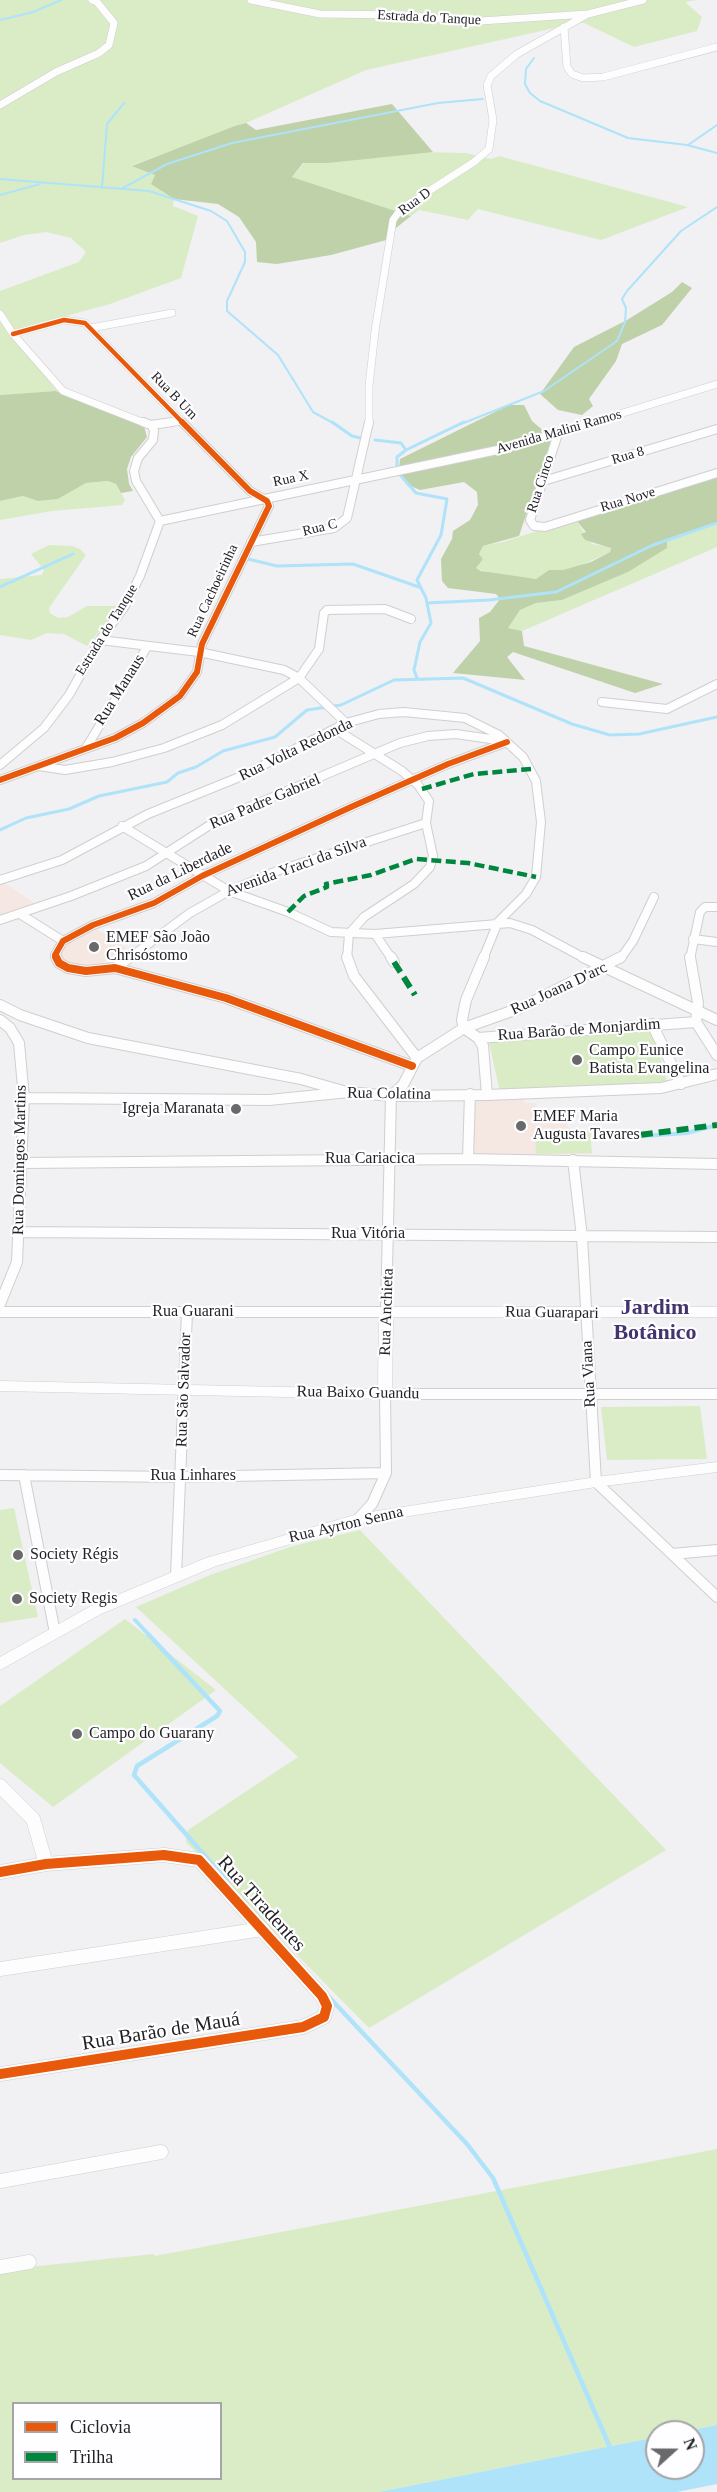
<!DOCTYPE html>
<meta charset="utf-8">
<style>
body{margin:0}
#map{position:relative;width:717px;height:2492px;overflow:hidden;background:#f1f0f3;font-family:"Times New Roman",serif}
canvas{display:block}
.legend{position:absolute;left:12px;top:2402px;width:210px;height:78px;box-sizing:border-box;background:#fefdff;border:2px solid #a5a4a6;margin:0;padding:8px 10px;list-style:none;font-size:18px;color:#201f21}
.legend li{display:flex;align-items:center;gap:12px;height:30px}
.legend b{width:30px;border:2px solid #a5a4a6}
.north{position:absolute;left:645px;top:2420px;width:60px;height:60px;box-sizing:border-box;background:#fefdff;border:2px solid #a5a4a6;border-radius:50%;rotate:69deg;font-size:16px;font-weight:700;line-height:24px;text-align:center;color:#201f21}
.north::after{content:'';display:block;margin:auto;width:21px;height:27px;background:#69686a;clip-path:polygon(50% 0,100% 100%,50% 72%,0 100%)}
</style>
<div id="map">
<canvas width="717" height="2492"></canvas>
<ul class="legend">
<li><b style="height:8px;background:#e8590c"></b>Ciclovia</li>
<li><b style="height:8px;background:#00873e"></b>Trilha</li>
</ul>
<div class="north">N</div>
</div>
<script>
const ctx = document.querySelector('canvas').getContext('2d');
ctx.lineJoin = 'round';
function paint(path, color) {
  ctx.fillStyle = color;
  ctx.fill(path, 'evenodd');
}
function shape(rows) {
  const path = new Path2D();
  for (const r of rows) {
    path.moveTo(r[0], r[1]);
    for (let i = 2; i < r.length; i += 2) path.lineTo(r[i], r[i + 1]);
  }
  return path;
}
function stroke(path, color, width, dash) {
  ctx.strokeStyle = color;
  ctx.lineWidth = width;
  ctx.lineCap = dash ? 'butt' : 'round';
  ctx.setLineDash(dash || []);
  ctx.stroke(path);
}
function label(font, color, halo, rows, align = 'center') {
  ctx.font = font + ' "Times New Roman",serif';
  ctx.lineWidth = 4.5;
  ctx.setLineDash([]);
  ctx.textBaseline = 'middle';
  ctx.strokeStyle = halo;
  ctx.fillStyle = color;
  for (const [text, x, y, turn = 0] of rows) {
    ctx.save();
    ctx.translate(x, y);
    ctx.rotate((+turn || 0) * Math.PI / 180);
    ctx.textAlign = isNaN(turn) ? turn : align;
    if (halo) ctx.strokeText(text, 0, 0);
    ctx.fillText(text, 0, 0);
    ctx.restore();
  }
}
paint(shape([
 [3,882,36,904,0,916,0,883],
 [96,929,128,949,95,967,69,964,63,959,60,952,63,947],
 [481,1098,523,1099,524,1103,536,1103,537,1113,549,1113,551,1120,567,1120,568,1131,590,1131,592,1154,473,1155,474,1103]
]), '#f5e8e2');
paint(shape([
 [0,0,697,0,685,2,702,17,697,31,634,47,584,23,577,23,366,70,246,123,133,165,155,175,151,184,174,199,173,206,198,216,181,278,110,304,10,331,57,391,0,395,0,291,79,262,86,252,71,238,46,232,24,235,0,243],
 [418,152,466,153,491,159,499,156,688,207,601,240,478,209,468,220,419,210,411,216,292,177,304,163,328,163],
 [108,481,116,484,121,493,125,500,122,505,52,511,0,520,0,501,23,496,38,501,58,499,86,483],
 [575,519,592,544,611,547,610,552,579,566,558,571,549,570,536,579,492,574,476,568,483,559,479,554,483,546,503,542],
 [717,523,717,547,522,631,508,628,520,610,536,603,562,600,628,572,667,540],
 [49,545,72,546,80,549,86,555,49,608,50,613,58,618,68,617,87,606,120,606,87,646,64,634,47,633,31,640,0,635,0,579,42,575,44,570,31,554],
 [651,1025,667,1082,500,1092,488,1038],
 [590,1131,592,1153,536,1154,535,1132],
 [700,1406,707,1459,607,1460,601,1407],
 [14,1508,38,1617,0,1623,0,1510],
 [360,1530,666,1850,369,2028,186,1842,188,1830,298,1757,136,1607,210,1575,293,1546],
 [125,1619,216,1690,53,1807,0,1763,0,1706],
 [717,2149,717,2425,681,2432,657,2432,657,2437,379,2492,0,2492,0,2270,154,2254,155,2256],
 [14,2404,220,2404,220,2478,14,2478]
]), '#d9ecc6');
paint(shape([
 [392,104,433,152,328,163,303,163,292,177,411,216,391,232,390,239,331,255,277,264,257,262,256,242,239,217,218,204,174,199,151,184,155,175,132,166,235,126,246,123,256,130],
 [682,282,692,288,662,325,622,344,616,361,589,399,593,406,582,415,558,410,540,394,574,347,627,320,672,292],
 [56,391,144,426,147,437,131,457,127,469,129,484,133,491,121,493,116,484,108,481,86,483,58,499,38,501,23,496,0,501,0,395],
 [509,405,524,405,532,421,552,438,519,536,483,546,479,554,483,559,476,568,481,571,536,579,549,570,563,570,591,562,610,552,611,548,585,540,581,534,586,532,575,519,717,477,717,523,667,540,667,548,628,572,562,600,536,603,520,610,508,628,522,631,524,646,663,684,635,693,513,652,507,657,525,680,453,673,480,641,479,618,490,612,500,599,496,594,448,588,442,581,441,559,452,539,453,531,470,520,478,505,477,492,464,482,420,490,406,484,399,470,400,459]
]), '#bed1a9');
paint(shape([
 [717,2425,717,2484,677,2492,379,2492,657,2437,657,2468,693,2468,693,2432,681,2432]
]), '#aee3fa');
stroke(shape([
 [0,20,33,12,61,0],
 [534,58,526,69,525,84,530,93,540,101,628,138,687,145,717,153],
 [688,145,717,125],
 [0,179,149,191,211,211,227,221,245,252,245,262,227,301,227,311,278,355,313,412,335,424],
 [102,188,107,124,124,103],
 [123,188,167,164,232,143,438,103,483,99],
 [0,195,40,184],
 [461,424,544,391,617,341,625,322,626,308,622,299,627,291,681,231,717,207]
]), '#aee3fa', 2);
stroke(shape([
 [332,422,352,436,360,438],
 [375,440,401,443,406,450],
 [397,466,397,457,406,450,464,422],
 [401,476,416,493,447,499,441,535,417,580,426,598,431,623,420,642,414,670,417,678],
 [248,559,277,566,353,564,419,587],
 [0,587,73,554],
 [427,603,489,600,556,592,653,545,717,523],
 [0,830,26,818,69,809,99,796,167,782,178,773,196,767,223,751,275,737,307,710,341,705,394,680,463,678,572,724,610,735,639,734,717,717]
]), '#aee3fa', 3);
stroke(shape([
 [628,1137,687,1133,717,1125],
 [135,1620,150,1636]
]), '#aee3fa', 4);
stroke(shape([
 [148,1634,220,1711,217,1716,137,1766,134,1775,228,1882],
 [328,1996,467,2144,493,2178,612,2452]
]), '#aee3fa', 4.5);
const minorFar3 = shape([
 [251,0,320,14,406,15,465,22,588,14,643,0],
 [564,27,567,67,572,74,583,78,603,77,717,47],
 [0,105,56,72,99,53,109,45,114,23,97,2,92,0],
 [0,314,13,334,63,391,147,424],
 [91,328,172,313],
 [13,334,64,320,85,323,184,424],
 [161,424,179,421],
 [369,424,369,386,375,331,393,220,401,209,474,162,489,149,493,120,487,85,491,76,517,54,588,14],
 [587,424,717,384]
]);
const minorFar2 = shape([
 [151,425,172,422],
 [558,434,530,520,534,526,545,527,717,473],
 [540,482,717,429],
 [160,521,507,448,592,422],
 [251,542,334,528,347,518,369,422],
 [100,640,199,652,284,670,299,678,346,723],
 [602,702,667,709,717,684],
 [335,729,402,771,418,785,429,801,426,823,433,856,430,867,414,884,364,917,349,934,347,959],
 [86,748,147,647],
 [0,765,44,728,69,695,100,640,125,606,140,576,160,521,136,481,134,471,138,458,153,440,154,430,151,425,143,422],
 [39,766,65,770,112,762,164,748,222,725,299,678,319,649,324,613,327,610,385,609,411,619],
 [0,780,115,738,143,723,180,696,197,672,202,644,269,506,267,501,250,491,182,422],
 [122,826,229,891,288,912,331,932,375,934,510,923,532,930,586,959],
 [0,880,62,860,148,814,242,776,346,723,379,714,404,712,465,718,499,735,523,757,536,781,541,822,536,877,526,894,498,922,483,959],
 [20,914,63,941],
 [0,920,71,896,146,866,216,821,400,743,428,736,456,734,504,741],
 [375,934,392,959],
 [693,939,717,942],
 [57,959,55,955,63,941,93,925,154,903,202,876,351,807,448,764,507,742],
 [128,959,190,913,229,891,277,871,426,823],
 [620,959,633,941,654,897],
 [690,959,700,912,705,907,717,907]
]);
const minorFar1 = shape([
 [56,957,59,963,68,968,86,971,115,968,226,998,412,1066],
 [347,957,354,976,417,1058],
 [391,957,394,962],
 [583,957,717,1020],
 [690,957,698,1003,696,1022,717,1055],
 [115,968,130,957],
 [0,1005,20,1015,88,1038,301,1079,343,1091],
 [0,1020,10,1028,19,1043,24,1098,17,1262,0,1304],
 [652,1024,681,1084],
 [464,1028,462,1020,466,1000,484,957],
 [464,1028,478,1038,696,1022],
 [478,1038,483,1046,487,1095],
 [391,1096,403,1085,417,1058,464,1028,520,1008,621,957],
 [24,1098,269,1100,349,1092,391,1096,487,1095,661,1088,717,1074],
 [468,1159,470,1094],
 [573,1160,582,1237,596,1482,717,1597],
 [23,1163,468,1159,717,1164],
 [19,1232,717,1237],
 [0,1312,386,1312,391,1096],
 [0,1475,180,1477,386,1473],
 [24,1475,55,1633],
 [358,1519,372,1504,386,1473,385,1394,717,1394],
 [672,1554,717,1550],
 [176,1576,187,1312]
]);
const minor = shape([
 [0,1786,33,1819,46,1864],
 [0,1872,46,1864,164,1855,199,1860,322,1996,327,2006,324,2017,303,2027,0,2074],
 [0,1969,262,1929],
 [0,2181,161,2152],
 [0,2267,29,2262]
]);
const secondary = shape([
 [386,1307,717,1307,717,1317,393,1317,392,1394,385,1399,0,1391,0,1381,378,1389,379,1312,386,1307],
 [717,1462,717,1472,596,1487,358,1524,216,1566,101,1614,0,1670,0,1657,91,1606,206,1558,358,1514,596,1477,717,1462]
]);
stroke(minorFar3, '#cfced0', 8);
stroke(minorFar2, '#cfced0', 10);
stroke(minorFar1, '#cfced0', 12);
stroke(minor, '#cfced0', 15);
stroke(secondary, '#cfced0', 1);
stroke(minorFar3, '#fdfdfd', 7);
stroke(minorFar2, '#fdfdfd', 8);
stroke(minorFar1, '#fdfdfd', 10);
stroke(minor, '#fdfdfd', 14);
paint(secondary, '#fdfdfd');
stroke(shape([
 [422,789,474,774,531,769],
 [288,912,304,896,327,887,326,884,371,875,416,859,468,863,536,877]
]), '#00873e', 4.5, [10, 4.5]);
stroke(shape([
 [394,962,415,995],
 [623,1137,717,1125]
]), '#00873e', 6, [12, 6]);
stroke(shape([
 [13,334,64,320,85,323,184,424]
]), '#e8590c', 4.5);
stroke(shape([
 [0,780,115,738,143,723,180,696,197,672,202,644,269,506,267,501,250,491,182,422],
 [57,959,55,955,63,941,93,925,154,903,202,876,351,807,448,764,507,742]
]), '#e8590c', 6);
stroke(shape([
 [56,957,59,963,68,968,86,971,115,968,226,998,412,1066]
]), '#e8590c', 8);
stroke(shape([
 [0,1872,46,1864,164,1855,199,1860,322,1996,327,2006,324,2017,303,2027,0,2074]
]), '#e8590c', 10);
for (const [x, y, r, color] of [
 [94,947,6,"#69686a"],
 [577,1060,6,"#69686a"],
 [236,1109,6,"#69686a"],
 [521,1126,6,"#69686a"],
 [18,1555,6,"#69686a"],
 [17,1599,6,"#69686a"],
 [77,1734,6,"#69686a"]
]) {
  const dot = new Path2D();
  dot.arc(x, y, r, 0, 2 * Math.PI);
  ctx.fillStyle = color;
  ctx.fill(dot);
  stroke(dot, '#fefdff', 2);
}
label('14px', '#201f21', '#fefdff', [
 ["Estrada do Tanque",429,18,3],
 ["Rua D",415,202,-36],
 ["Rua B Um",174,396,46],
 ["Avenida Malini Ramos",559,432,-16],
 ["Rua 8",628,456,-17],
 ["Rua X",291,479,-12],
 ["Rua Cinco",541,484,-72],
 ["Rua Nove",628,500,-17],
 ["Rua C",320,528,-14],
 ["Rua Cachoeirinha",213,591,-65],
 ["Estrada do Tanque",107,630,-58]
]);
label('16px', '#201f21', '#fefdff', [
 ["Rua Manaus",120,690,-58],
 ["Rua Volta Redonda",296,750,-26],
 ["Rua Padre Gabriel",265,802,-23],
 ["Avenida Yraci da Silva",296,867,-20],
 ["Rua da Liberdade",180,872,-26],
 ["Rua Joana D'arc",559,989,-25],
 ["Rua Barão de Monjardim",579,1030,-4],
 ["Rua Colatina",389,1094,1],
 ["Rua Cariacica",370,1159],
 ["Rua Domingos Martins",20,1160,-89],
 ["Rua Vitória",368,1234],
 ["Rua Guarani",193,1312],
 ["Rua Anchieta",387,1312,-88],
 ["Rua Guarapari",552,1313,1],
 ["Rua Viana",589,1374,-93],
 ["Rua São Salvador",184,1390,-88],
 ["Rua Baixo Guandu",358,1393,1],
 ["Rua Linhares",193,1476],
 ["Rua Ayrton Senna",346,1525,-13]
]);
label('16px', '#201f21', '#fefdff', [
 ["EMEF São João",106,938],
 ["Chrisóstomo",106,956],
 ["Campo Eunice",589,1051],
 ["Batista Evangelina",589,1069],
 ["Igreja Maranata",224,1109,"right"],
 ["EMEF Maria",533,1117],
 ["Augusta Tavares",533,1135],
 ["Society Régis",30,1555],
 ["Society Regis",29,1599],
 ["Campo do Guarany",89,1734]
], 'left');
label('20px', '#201f21', '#fefdff', [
 ["Rua Tiradentes",261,1904,48],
 ["Rua Barão de Mauá",161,2032,-9]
]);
label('bold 22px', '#43336f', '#fefdff', [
 ["Jardim",655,1308],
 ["Botânico",655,1333]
]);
</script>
